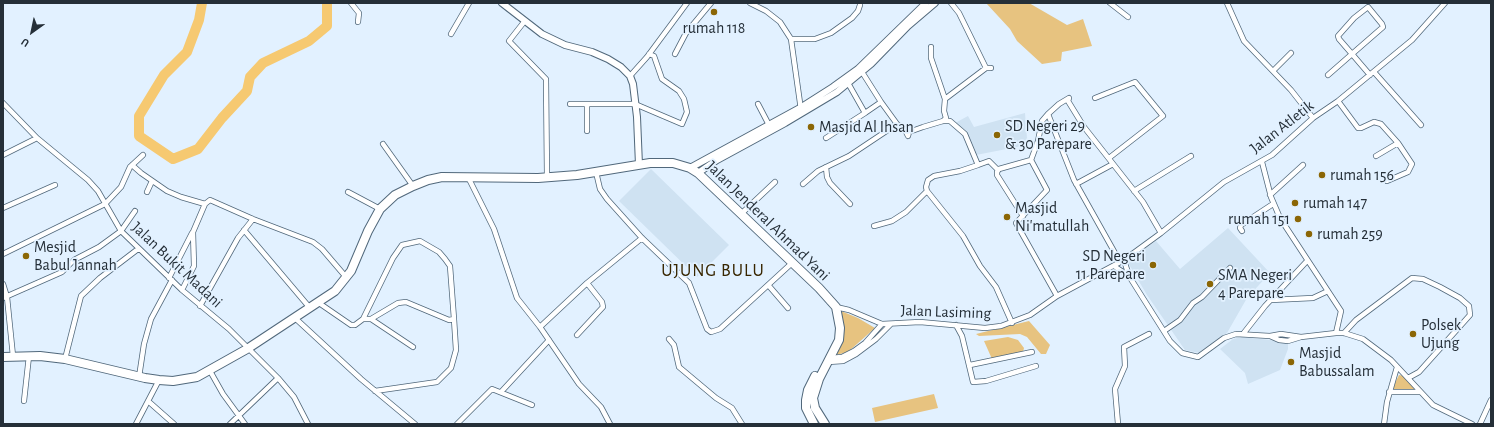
<!DOCTYPE html>
<style>
body{margin:0}
#map{position:relative;width:1494px;height:427px;overflow:hidden;background:#e2f1ff;font-family:"Alegreya Sans",sans-serif}
canvas{display:block}
.frame{position:absolute;inset:0;border:4px solid #252f38;pointer-events:none}
.north{position:absolute;left:12px;top:12px;width:40px;height:40px;-webkit-text-stroke:3px #e2f1ff;paint-order:stroke;rotate:213deg;font-size:11px;font-weight:700;line-height:16px;text-align:center;color:#252f38}
.north::after{content:'';display:block;margin:auto;width:14px;height:18px;background:#252f38;clip-path:polygon(50% 0,100% 100%,50% 72%,0 100%)}
</style>
<div id="map">
<canvas width="1494" height="427"></canvas>
<div class="frame"></div>
<div class="north">U</div>
</div>
<script>
const ctx = document.querySelector('canvas').getContext('2d');
ctx.lineJoin = 'round';
function paint(path, color) {
  ctx.fillStyle = color;
  ctx.fill(path, 'evenodd');
}
function shape(rows) {
  const path = new Path2D();
  for (const r of rows) {
    path.moveTo(r[0], r[1]);
    for (let i = 2; i < r.length; i += 2) path.lineTo(r[i], r[i + 1]);
  }
  return path;
}
function stroke(path, color, width, dash) {
  ctx.strokeStyle = color;
  ctx.lineWidth = width;
  ctx.lineCap = dash ? 'butt' : 'round';
  ctx.setLineDash(dash || []);
  ctx.stroke(path);
}
function label(font, color, halo, rows, align = 'center') {
  ctx.font = font + ' "Alegreya Sans",sans-serif';
  ctx.lineWidth = 3.5;
  ctx.setLineDash([]);
  ctx.textBaseline = 'middle';
  ctx.strokeStyle = halo;
  ctx.fillStyle = color;
  for (const [text, x, y, turn = 0] of rows) {
    ctx.save();
    ctx.translate(x, y);
    ctx.rotate((+turn || 0) * Math.PI / 180);
    ctx.textAlign = isNaN(turn) ? turn : align;
    if (halo) ctx.strokeText(text, 0, 0);
    ctx.fillText(text, 0, 0);
    ctx.restore();
  }
}
paint(shape([
 [1025,113,1027,138,1022,146,976,155,955,123,968,116,974,127],
 [651,169,729,245,697,277,619,201],
 [1228,228,1270,273,1247,298,1227,333,1199,353,1185,350,1147,295,1127,261,1156,241,1180,269],
 [1242,337,1288,342,1288,349,1280,370,1248,384,1245,373,1220,349,1233,339]
]), '#cfe2f2');
paint(shape([
 [986,3,1029,3,1067,25,1083,19,1092,46,1062,52,1061,61,1042,64,1017,41,1010,29],
 [841,311,858,318,875,328,848,352,836,355,844,329],
 [1029,321,1050,345,1046,354,1041,354,1027,337,1020,334,979,336,976,334],
 [1008,337,1018,340,1024,348,1023,352,992,359,984,341],
 [1399,375,1404,376,1416,390,1392,389],
 [934,394,938,408,875,422,872,408]
]), '#e7c380');
stroke(shape([
 [202,3,199,20,187,52,164,75,139,116,139,136,173,159,198,149,222,118,247,91,250,77,263,63,309,41,327,26,327,3]
]), '#f6c971', 10);
const street = shape([
 [351,3,359,13,358,22],
 [750,3,766,11,780,22,791,39,801,110],
 [951,3,959,13,986,68,991,68],
 [1110,3,1128,17],
 [1227,3,1244,41,1291,90,1313,118],
 [524,22,509,41,546,79,547,177],
 [451,34,469,3],
 [791,39,815,39,831,33,852,18,858,11,860,5],
 [931,47,931,58,945,99,944,111,946,118,943,121],
 [675,54,686,33,711,3],
 [1273,71,1291,53],
 [862,72,881,102,897,124,905,130,908,136,909,132,923,127,943,121,950,121,965,134,978,165,989,161,997,169,999,169],
 [1374,72,1421,125],
 [1328,75,1352,54,1383,27,1382,24,1368,7,1354,18,1338,36,1339,39,1352,54,1370,75],
 [630,76,647,57,687,3],
 [848,83,865,113,881,102],
 [1095,98,1135,82,1163,116,1109,158],
 [945,99,986,68,989,68],
 [1338,101,1358,128,1361,128,1374,122,1381,124,1398,143,1412,164,1408,172,1387,181],
 [3,103,37,138],
 [570,104,635,104,682,124,687,112,684,99,679,91,662,79,654,56,649,54],
 [758,104,769,125],
 [1048,114,1059,104,1069,98,1068,101,1084,127,1143,202,1161,233],
 [587,131,587,104],
 [826,138,865,113],
 [383,144,413,186],
 [3,155,37,138,88,180,98,191,121,231,182,290,229,329,278,378,294,397,308,424],
 [1376,156,1398,143],
 [1031,160,1047,190,1016,223,1057,296],
 [1262,162,1271,197,1280,218,1341,311,1336,333],
 [132,165,141,173,167,191,181,197,205,204],
 [826,167,827,177,830,183,850,204],
 [596,172,600,189,607,199,642,238,689,283,707,329,711,332,720,329,792,263],
 [468,177,494,229,517,298,540,327],
 [803,184,818,171,849,156,897,124],
 [1076,184,1113,164],
 [927,191,926,187,928,180,934,176,960,171,978,165],
 [1134,191,1191,156],
 [147,192,152,181],
 [348,192,380,209],
 [1270,195,1303,165],
 [3,208,55,185],
 [741,214,775,182],
 [1023,216,997,175,997,172,999,169,1031,160,1038,141,1042,121,1048,114,1074,180,1120,262],
 [874,226,892,221,906,212,927,191,963,236,980,266,996,287,1012,323],
 [244,230,310,308],
 [1242,231,1240,228,1241,225,1273,204],
 [3,254,105,204,121,187,130,167,143,155],
 [1124,260,1129,276,1170,341,1182,353,1198,357,1224,338,1236,334,1270,336,1281,334,1301,337],
 [1114,266,1129,276],
 [169,278,192,233],
 [3,284,7,297,13,356],
 [769,286,788,308],
 [182,290,194,266,193,232,205,204,210,200,253,219,313,242,322,249,346,277],
 [3,298,62,272,74,260,99,247,121,231,135,211],
 [1271,300,1313,298,1328,291],
 [319,303,351,325,355,325,363,319,371,319,398,303,406,302,449,320,454,319],
 [200,306,238,238,253,219],
 [836,307,849,310,882,324,920,322,985,328,1001,326,1030,315,1057,296,1124,260,1161,233,1224,182,1272,155,1313,118,1338,101,1412,40,1445,3],
 [295,318,361,379,415,424],
 [363,319,393,258,402,245,420,241,439,252,445,259,450,266,454,319,456,350,451,368,437,382,375,391],
 [371,319,413,347],
 [956,325,962,336,973,382,986,381,1036,366],
 [1164,331,1180,320,1193,303,1202,297,1230,268],
 [1344,333,1356,320,1412,278,1423,279,1440,287,1460,298,1469,306,1470,315,1419,372,1408,378],
 [1243,334,1265,306,1307,261],
 [577,335,603,307,602,302,587,283],
 [1270,336,1279,340,1288,341,1301,337,1336,333,1344,333,1363,339,1391,360,1433,405,1472,424],
 [669,339,674,345,679,367,716,398,732,408,742,424],
 [830,358,842,357,854,351,865,343,882,324],
 [65,359,81,296,100,278,138,249],
 [828,362,843,361,856,354,876,339,891,324],
 [970,365,1032,352],
 [210,371,223,394,245,424],
 [139,377,144,344,151,319,172,280],
 [501,392,549,340],
 [1389,392,1420,392],
 [24,401,29,356],
 [148,401,174,424],
 [136,424,159,380],
 [230,424,278,378],
 [457,424,492,389,532,405],
 [610,424,601,407,579,384,540,327,587,283,642,238],
 [1118,424,1115,389,1125,366,1124,347,1149,334],
 [1384,424,1387,402,1397,367],
 [1480,424,1491,400]
]);
const secondary = shape([
 [502,3,542,34,565,45,592,52,608,59,621,67,630,76,633,84,637,117,639,165],
 [690,168,800,108,833,87,858,69,926,3],
 [698,173,717,160,785,123,837,92,871,64,908,26,935,3]
]);
const highway = shape([
 [3,357,40,356,65,359,145,378,159,380,173,381,197,377,247,349,335,291,351,271,368,231,380,209,395,195,413,186,428,180,442,177,538,178,577,175,650,163,673,163,690,168,698,173,819,288,836,307,840,328,839,340,819,379,813,398,815,408,825,424],
 [814,424,806,408,806,400,808,390,815,376]
]);
stroke(street, '#51687b', 6);
stroke(secondary, '#51687b', 8);
stroke(highway, '#51687b', 10);
stroke(street, '#fff', 4.5);
stroke(secondary, '#fff', 6);
stroke(highway, '#fff', 8);
for (const [x, y, r, color] of [
 [714,12,4,"#8b6605"],
 [811,127,4,"#8b6605"],
 [997,135,4,"#8b6605"],
 [1322,175,4,"#8b6605"],
 [1295,203,4,"#8b6605"],
 [1007,217,4,"#8b6605"],
 [1298,219,4,"#8b6605"],
 [1309,234,4,"#8b6605"],
 [26,256,4,"#8b6605"],
 [1153,265,4,"#8b6605"],
 [1210,284,4,"#8b6605"],
 [1413,334,4,"#8b6605"],
 [1291,362,4,"#8b6605"]
]) {
  const dot = new Path2D();
  dot.arc(x, y, r, 0, 2 * Math.PI);
  ctx.fillStyle = color;
  ctx.fill(dot);
  stroke(dot, '#e2f1ff', 1.5);
}
label('16px', '#252f38', '#e2f1ff', [
 ["rumah 118",714,28,"center"],
 ["SD Negeri 29",1005,126],
 ["& 30 Parepare",1005,144],
 ["Masjid Al Ihsan",819,127],
 ["rumah 156",1330,175],
 ["rumah 147",1303,203],
 ["Masjid",1015,208],
 ["Ni'matullah",1015,226],
 ["rumah 151",1290,219,"right"],
 ["rumah 259",1317,234],
 ["Mesjid",34,247],
 ["Babul Jannah",34,265],
 ["SD Negeri",1145,256,"right"],
 ["11 Parepare",1145,274,"right"],
 ["SMA Negeri",1218,275],
 ["4 Parepare",1218,293],
 ["Polsek",1421,325],
 ["Ujung",1421,343],
 ["Masjid",1299,353],
 ["Babussalam",1299,371]
], 'left');
label('16px', '#252f38', '#e2f1ff', [
 ["Jalan Atletik",1282,127,-38],
 ["Jalan Jenderal Ahmad Yani",768,221,44],
 ["Jalan Bukit Madani",177,265,43],
 ["Jalan Lasiming",946,312,2]
]);
ctx.letterSpacing = '1px';
label('18px', '#382600', '#e2f1ff', [
 ["UJUNG BULU",713,271]
]);
ctx.letterSpacing = '0px';
</script>
